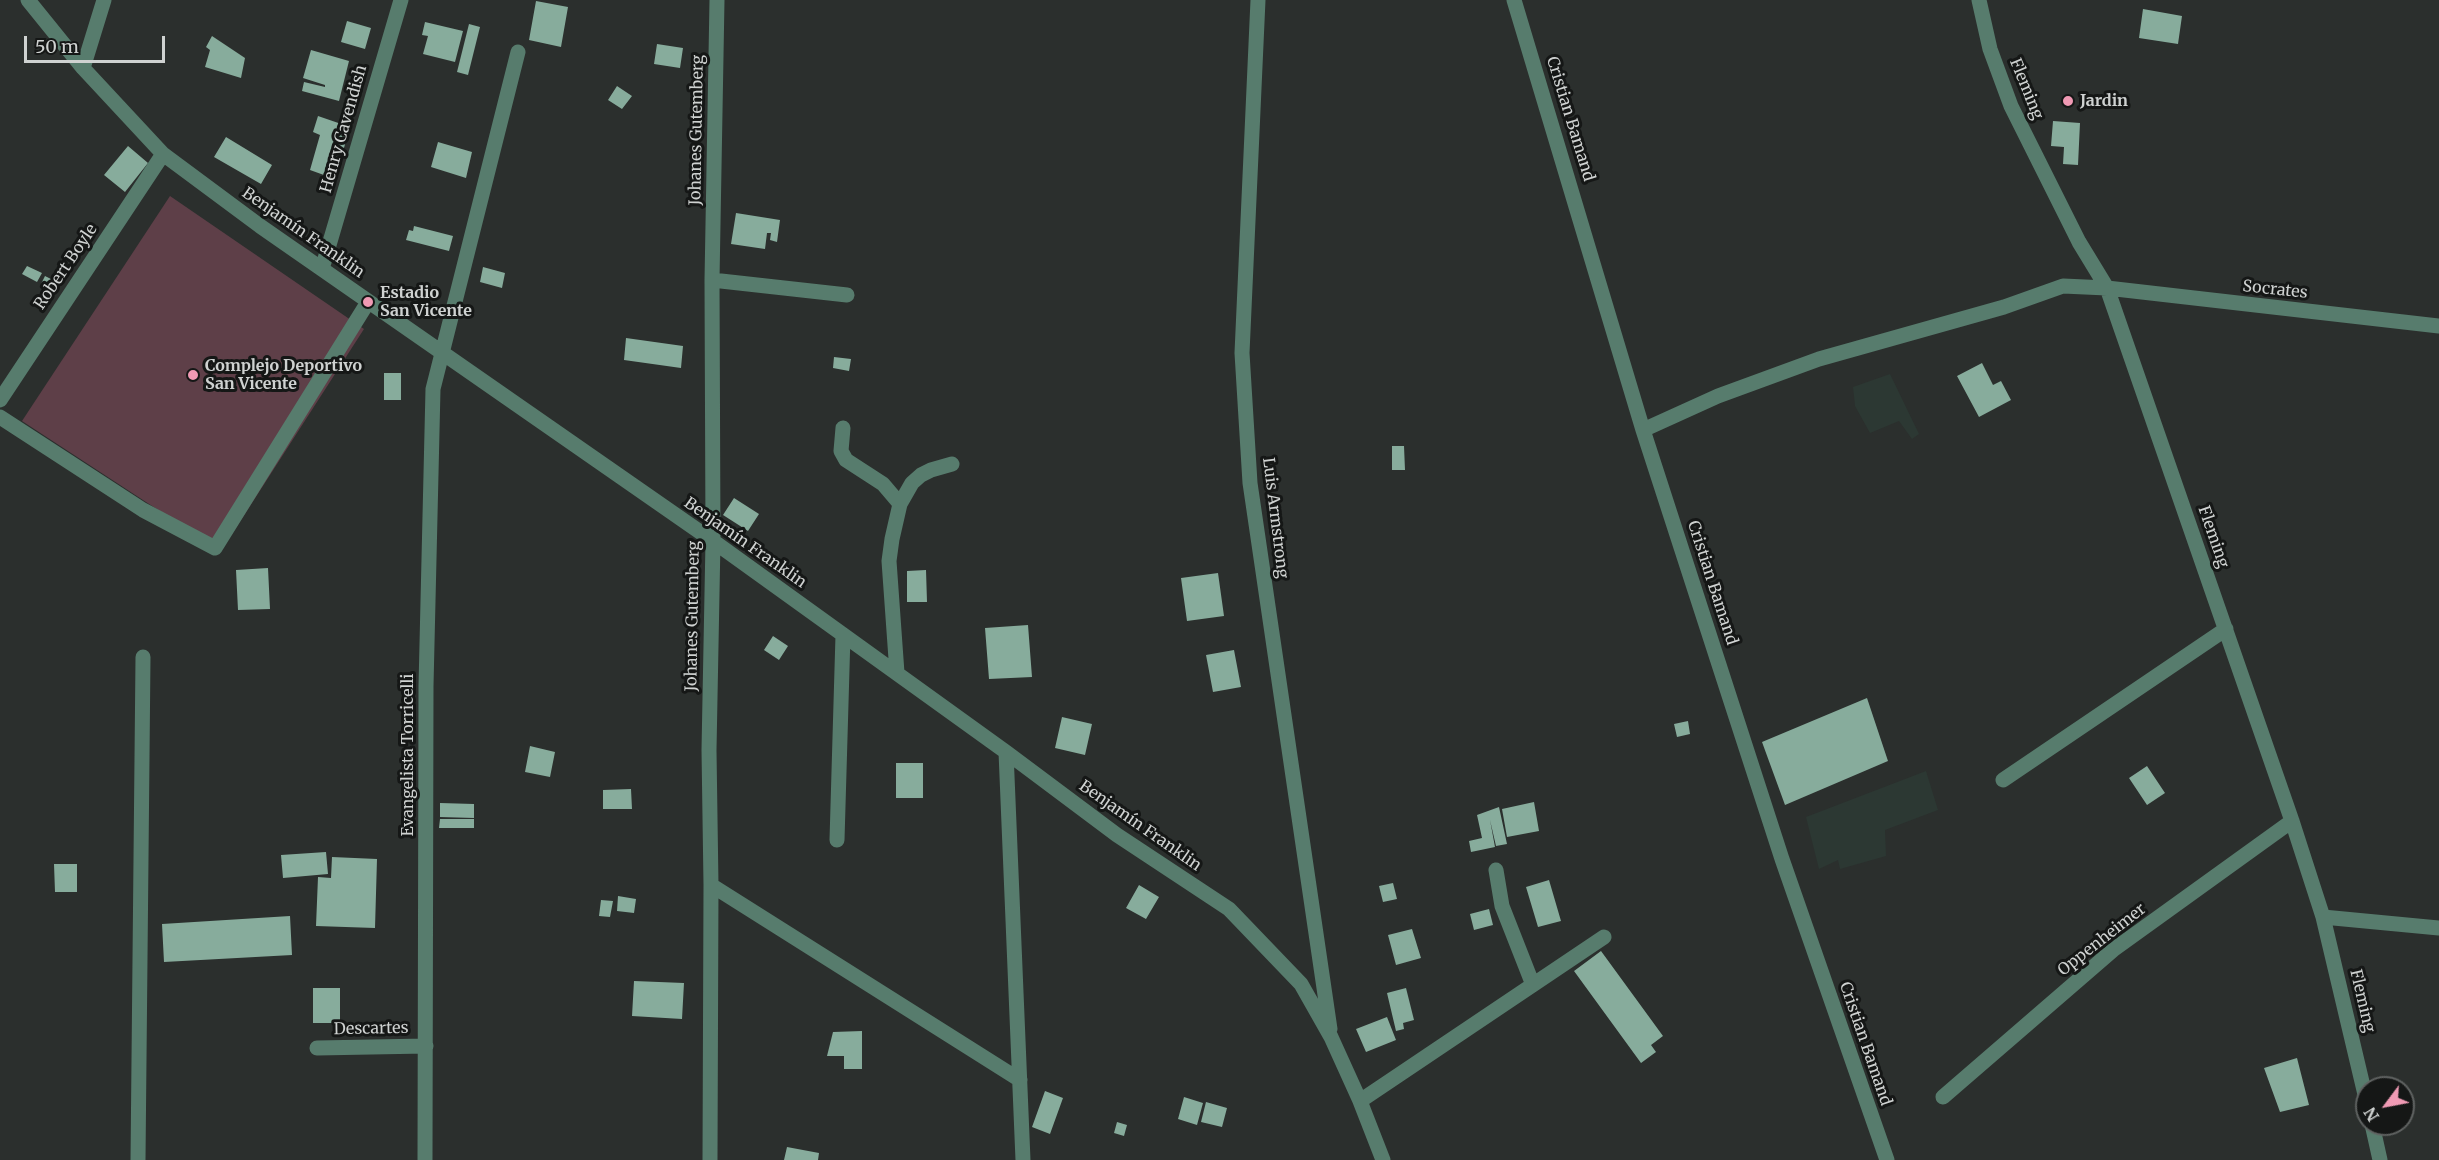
<!DOCTYPE html>
<meta charset="utf-8">
<style>
body{margin:0}
#map{position:relative;width:2439px;height:1160px;overflow:hidden;background:#2b2f2d;font-family:Merriweather,serif}
canvas{display:block}
.north{position:absolute;left:2355px;top:1076px;width:60px;height:60px;box-sizing:border-box;background:#151716;border:2px solid #5f6261;border-radius:50%;rotate:238deg;font-size:16px;font-weight:700;line-height:24px;text-align:center;color:#cfd2d1}
.north::after{content:'';display:block;margin:auto;width:21px;height:27px;background:#f09ab4;clip-path:polygon(50% 0,100% 100%,50% 72%,0 100%)}
.scale{position:absolute;left:24px;top:36px;width:141px;height:27px;box-sizing:border-box;border:3px solid #cfd2d1;border-top:0;padding-left:8px;font-size:18px;line-height:21px;white-space:nowrap;color:#cfd2d1;-webkit-text-stroke:4px #151716;paint-order:stroke}
</style>
<div id="map">
<canvas width="2439" height="1160"></canvas>
<div class="north">N</div>
<div class="scale">50 m</div>
</div>
<script>
const ctx = document.querySelector('canvas').getContext('2d');
ctx.lineJoin = 'round';
function paint(path, color) {
  ctx.fillStyle = color;
  ctx.fill(path, 'evenodd');
}
function shape(rows) {
  const path = new Path2D();
  for (const r of rows) {
    path.moveTo(r[0], r[1]);
    for (let i = 2; i < r.length; i += 2) path.lineTo(r[i], r[i + 1]);
  }
  return path;
}
function stroke(path, color, width, dash) {
  ctx.strokeStyle = color;
  ctx.lineWidth = width;
  ctx.lineCap = dash ? 'butt' : 'round';
  ctx.setLineDash(dash || []);
  ctx.stroke(path);
}
function label(font, color, halo, rows, align = 'center') {
  ctx.font = font + ' Merriweather,serif';
  ctx.lineWidth = 6;
  ctx.setLineDash([]);
  ctx.textBaseline = 'middle';
  ctx.strokeStyle = halo;
  ctx.fillStyle = color;
  for (const [text, x, y, turn = 0] of rows) {
    ctx.save();
    ctx.translate(x, y);
    ctx.rotate((+turn || 0) * Math.PI / 180);
    ctx.textAlign = isNaN(turn) ? turn : align;
    if (halo) ctx.strokeText(text, 0, 0);
    ctx.fillText(text, 0, 0);
    ctx.restore();
  }
}
paint(shape([
 [1890,374,1919,434,1912,439,1899,421,1870,433,1855,406,1853,387],
 [1926,771,1938,810,1885,830,1886,856,1840,869,1838,860,1819,869,1806,817]
]), '#2c3833');
paint(shape([
 [170,196,364,329,221,551,22,421]
]), '#5e3f48');
paint(shape([
 [536,1,568,7,561,47,529,40],
 [2143,9,2182,16,2178,44,2139,38],
 [347,21,371,28,365,49,341,42],
 [425,22,463,31,455,62,423,54,428,36,422,35],
 [469,24,480,27,468,75,457,72],
 [212,36,245,58,241,78,205,67,210,50,206,47],
 [657,44,683,48,680,68,654,64],
 [311,50,349,61,339,101,302,91,304,82,325,87,325,85,303,78],
 [617,86,632,96,622,109,608,100],
 [2038,104,2044,117,2038,120,2031,108],
 [318,116,350,127,335,179,310,170,320,135,313,132],
 [2053,121,2080,123,2078,165,2063,164,2064,147,2051,146],
 [226,137,272,165,261,184,214,157],
 [438,142,472,152,466,178,431,167],
 [128,146,148,163,125,192,104,175],
 [736,213,780,220,777,242,770,240,771,233,767,233,765,249,731,244],
 [414,226,453,236,449,251,406,240,409,230,413,231],
 [27,266,42,273,37,282,22,274],
 [483,267,505,273,502,288,480,282],
 [45,276,55,281,51,289,41,284],
 [626,338,683,346,681,368,624,360],
 [834,357,851,359,849,371,833,368],
 [1982,363,1993,385,2001,381,2011,400,1979,417,1957,376],
 [384,373,401,373,401,400,384,400],
 [1392,446,1404,446,1405,470,1392,470],
 [734,498,759,514,748,531,723,515],
 [268,568,270,609,238,610,236,570],
 [926,570,927,602,907,602,907,571],
 [1218,573,1224,616,1187,621,1181,578],
 [1028,625,1032,677,989,679,985,628],
 [773,636,788,646,779,660,764,650],
 [1234,650,1241,687,1213,692,1206,655],
 [1867,698,1888,761,1785,805,1762,742],
 [1062,717,1092,724,1085,755,1055,748],
 [1688,721,1690,734,1677,737,1674,724],
 [530,746,555,752,550,777,525,772],
 [896,763,923,763,923,798,896,798],
 [2147,766,2165,793,2147,805,2129,778],
 [631,789,632,809,603,809,603,790],
 [1534,802,1539,831,1507,837,1502,809],
 [440,803,474,804,474,818,440,817],
 [1499,807,1507,844,1496,846,1490,820,1495,847,1471,852,1469,841,1482,838,1477,815],
 [440,819,474,819,474,828,439,828],
 [326,852,328,874,283,878,281,855],
 [332,857,377,859,375,928,316,926,318,877,331,878],
 [54,864,77,864,77,892,55,892],
 [1549,880,1561,921,1538,927,1526,887],
 [1393,883,1397,899,1383,902,1379,886],
 [1139,885,1159,897,1146,919,1126,908],
 [618,896,636,899,634,913,617,911],
 [601,900,613,901,610,917,599,916],
 [1489,909,1493,925,1474,930,1470,914],
 [290,916,292,955,164,962,162,924],
 [1412,929,1421,958,1396,965,1388,935],
 [1601,951,1663,1036,1651,1045,1656,1052,1641,1063,1574,971],
 [634,981,684,983,682,1019,632,1016],
 [313,988,340,988,340,1023,313,1023],
 [1406,988,1414,1020,1403,1023,1404,1029,1396,1031,1387,993],
 [1387,1017,1396,1040,1366,1052,1356,1029],
 [862,1031,862,1069,844,1069,844,1056,827,1056,833,1032],
 [2297,1058,2309,1105,2280,1112,2264,1068],
 [1045,1091,1063,1098,1050,1134,1032,1127],
 [1184,1097,1203,1103,1197,1125,1178,1119],
 [1206,1102,1227,1108,1222,1127,1201,1122],
 [1117,1122,1127,1125,1124,1136,1114,1133],
 [787,1147,819,1153,818,1160,784,1160]
]), '#87ac9c');
stroke(shape([
 [28,0,83,68,163,154,260,226,713,541,1006,752,1117,835,1229,909,1301,984,1331,1037,1360,1101,1383,1160],
 [1258,0,1242,353,1250,483,1330,1029],
 [1514,0,1643,430,1782,859,1887,1160],
 [1979,0,1990,49,2011,106,2079,242,2107,288,2292,821,2323,917,2367,1103],
 [83,68,104,0],
 [322,269,401,0],
 [712,280,847,295],
 [0,400,163,154],
 [0,417,143,510,215,548,368,302],
 [843,428,841,451,846,460,883,484,900,504],
 [1643,430,1718,396,1819,359,2004,307,2063,286,2107,288,2439,326],
 [897,673,889,561,892,539,900,504,912,483,921,475,931,470,952,464],
 [1006,752,1023,1160],
 [2003,780,2226,629],
 [837,840,843,635],
 [1496,870,1502,906,1533,985],
 [711,885,1020,1080],
 [2323,917,2439,928],
 [317,1048,426,1046],
 [1943,1097,2113,950,2292,821],
 [1360,1101,1604,937],
 [2372,1124,2380,1160],
 [138,1160,143,657],
 [425,1160,426,686,433,389,518,52],
 [710,1160,711,885,709,750,713,541,712,280,717,0]
]), '#577c6d', 15);
for (const [x, y, r, color] of [
 [2068,101,6,"#f09ab4"],
 [368,302,6,"#f09ab4"],
 [193,375,6,"#f09ab4"]
]) {
  const dot = new Path2D();
  dot.arc(x, y, r, 0, 2 * Math.PI);
  ctx.fillStyle = color;
  ctx.fill(dot);
  stroke(dot, '#151716', 2);
}
label('16px', '#cfd2d1', '#151716', [
 ["Fleming",2026,89,68],
 ["Cristian Bamand",1570,119,73],
 ["Henry Cavendish",344,129,-74],
 ["Johanes Gutemberg",697,130,-89],
 ["Benjamín Franklin",303,233,35],
 ["Robert Boyle",66,267,-56],
 ["Socrates",2275,290,6],
 ["Luis Armstrong",1275,518,83],
 ["Fleming",2213,537,71],
 ["Benjamín Franklin",745,543,35],
 ["Cristian Bamand",1712,583,72],
 ["Johanes Gutemberg",693,616,-89],
 ["Evangelista Torricelli",408,755,-90],
 ["Benjamín Franklin",1140,826,35],
 ["Oppenheimer",2102,940,-38],
 ["Fleming",2362,1001,77],
 ["Descartes",371,1029,-1],
 ["Cristian Bamand",1865,1044,71]
]);
label('bold 16px', '#cfd2d1', '#151716', [
 ["Jardin",2080,101],
 ["Estadio",380,293],
 ["San Vicente",380,311],
 ["Complejo Deportivo",205,366],
 ["San Vicente",205,384]
], 'left');
</script>
